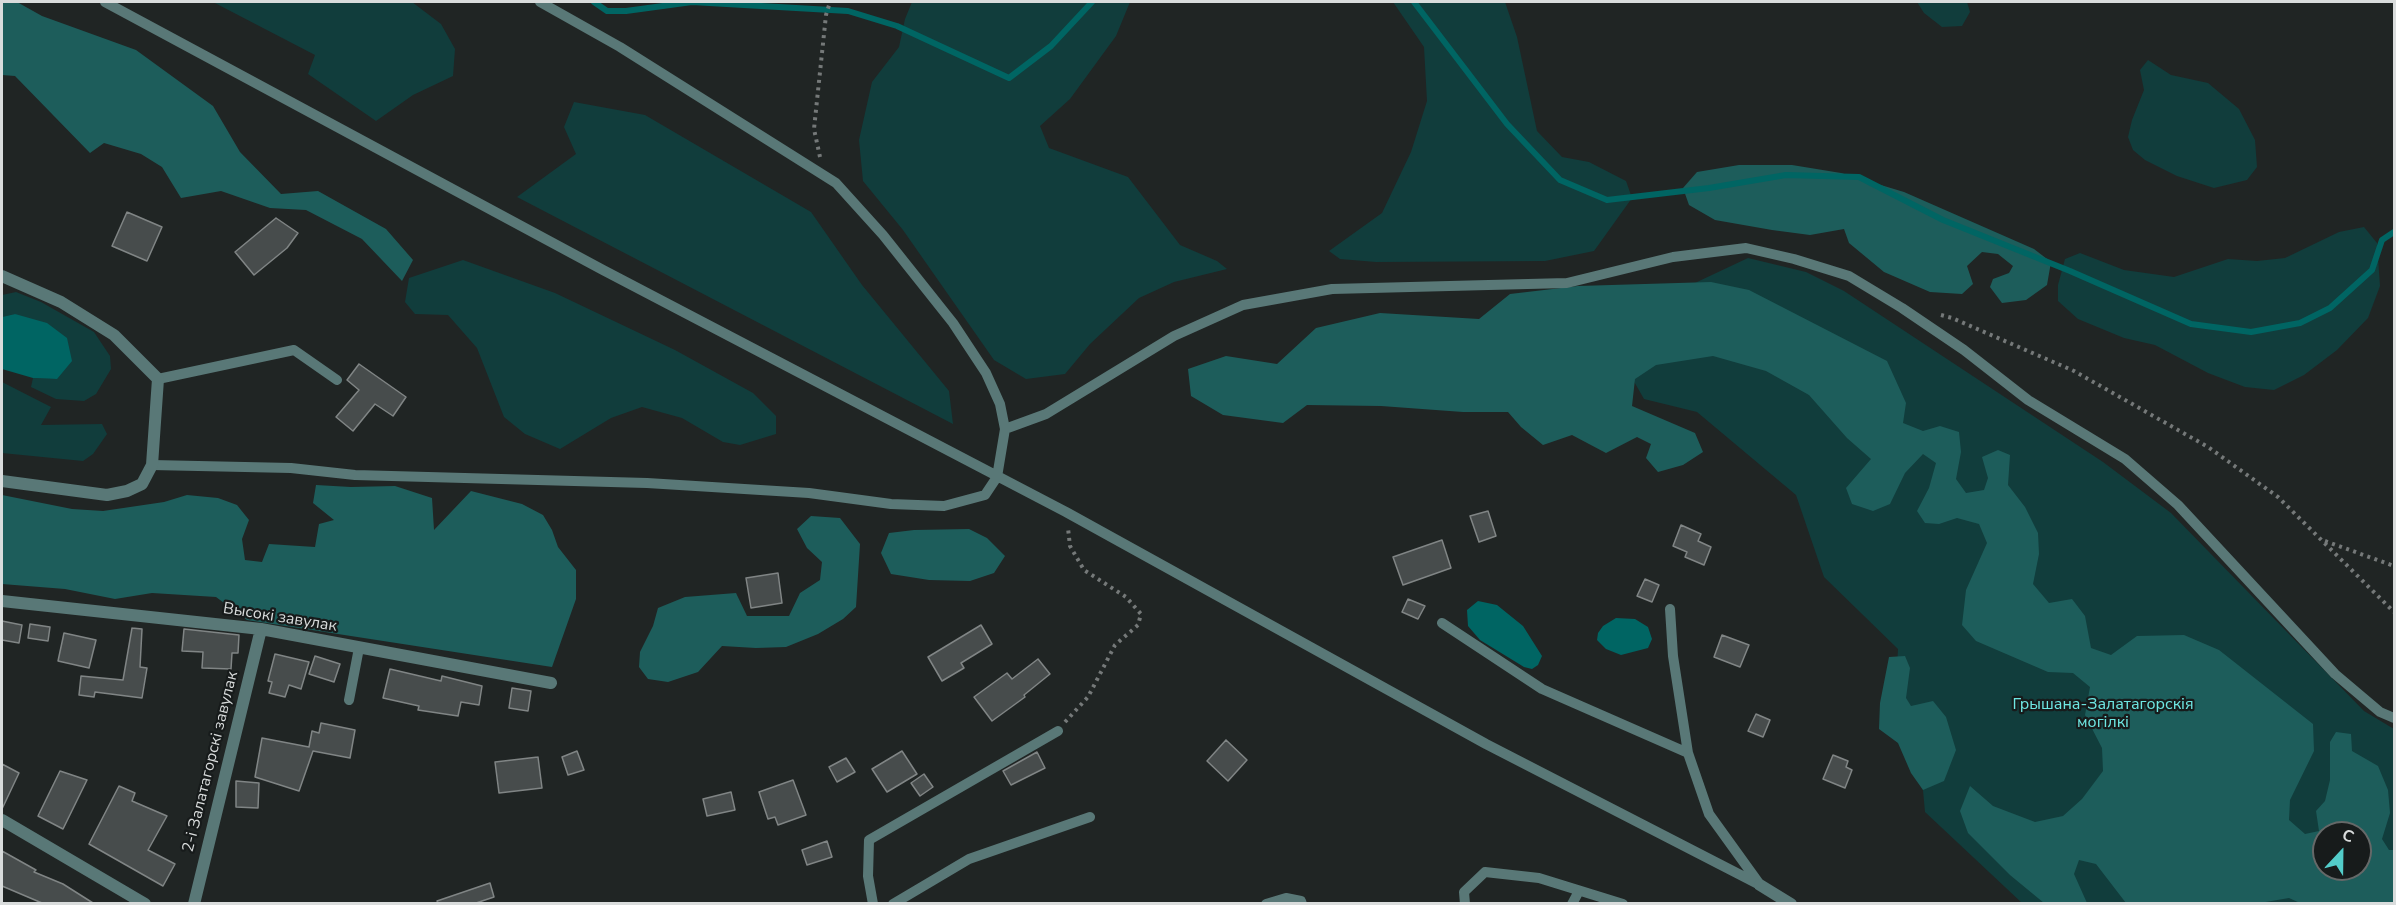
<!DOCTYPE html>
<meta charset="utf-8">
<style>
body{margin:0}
#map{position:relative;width:2396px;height:905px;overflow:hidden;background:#202524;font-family:"Nunito Sans",sans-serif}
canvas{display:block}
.frame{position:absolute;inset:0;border:3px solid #d9dcdc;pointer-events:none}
.north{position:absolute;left:2312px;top:821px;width:60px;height:60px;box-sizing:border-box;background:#171b1b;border:2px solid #656868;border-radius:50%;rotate:22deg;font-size:16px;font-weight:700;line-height:24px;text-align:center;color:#d9dcdc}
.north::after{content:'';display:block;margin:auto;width:21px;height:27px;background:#53cdca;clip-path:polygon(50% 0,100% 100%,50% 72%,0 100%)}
</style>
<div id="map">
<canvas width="2396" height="905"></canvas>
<div class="frame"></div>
<div class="north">С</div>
</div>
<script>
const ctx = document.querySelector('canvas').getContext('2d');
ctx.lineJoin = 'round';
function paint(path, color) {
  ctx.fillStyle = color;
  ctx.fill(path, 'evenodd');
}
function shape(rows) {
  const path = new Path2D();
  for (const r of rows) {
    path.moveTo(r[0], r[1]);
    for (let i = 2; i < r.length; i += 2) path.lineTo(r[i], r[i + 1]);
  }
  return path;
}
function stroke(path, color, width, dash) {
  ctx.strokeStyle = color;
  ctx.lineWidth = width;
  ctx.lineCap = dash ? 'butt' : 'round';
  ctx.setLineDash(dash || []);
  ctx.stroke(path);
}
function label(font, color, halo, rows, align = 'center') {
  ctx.font = font + ' "Nunito Sans",sans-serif';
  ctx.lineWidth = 4.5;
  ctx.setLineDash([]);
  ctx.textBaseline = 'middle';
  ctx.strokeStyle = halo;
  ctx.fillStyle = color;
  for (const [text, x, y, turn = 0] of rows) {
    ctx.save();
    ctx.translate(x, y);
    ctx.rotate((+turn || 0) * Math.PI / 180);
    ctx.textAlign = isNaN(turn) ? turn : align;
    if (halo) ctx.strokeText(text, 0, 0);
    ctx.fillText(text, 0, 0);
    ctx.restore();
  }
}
paint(shape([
 [213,2,412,2,441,24,455,49,453,76,413,95,376,121,308,74,315,55],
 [912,2,1130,2,1116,36,1070,99,1040,126,1049,148,1128,177,1180,245,1217,261,1227,269,1174,282,1139,298,1090,344,1065,374,1026,379,994,360,903,230,863,181,859,140,872,82,899,47,905,19],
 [1393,2,1505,2,1517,37,1537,131,1562,157,1589,162,1626,181,1632,198,1594,251,1545,261,1376,262,1340,259,1329,251,1382,213,1411,152,1427,101,1424,47],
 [1917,2,1967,2,1970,12,1962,26,1942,27,1924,13],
 [2148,60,2171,75,2208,83,2239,109,2255,140,2257,167,2247,180,2214,188,2177,176,2145,160,2133,150,2128,137,2132,120,2144,90,2140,70],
 [574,102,645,115,811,212,862,285,949,391,953,424,517,197,576,154,564,127],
 [2364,227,2377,243,2380,286,2368,318,2337,350,2304,375,2274,390,2245,387,2208,373,2155,345,2124,338,2078,319,2058,301,2058,285,2065,259,2080,253,2124,270,2174,277,2228,259,2257,261,2285,258,2339,232],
 [1748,258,1806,272,1844,291,2103,462,2171,513,2364,711,2394,729,2394,903,2022,903,1925,812,1920,758,1894,722,1898,649,1824,577,1796,495,1697,412,1644,399,1628,371,1663,298],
 [2324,833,2360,833,2360,869,2324,869],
 [463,260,555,293,675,350,753,393,776,416,776,434,740,445,723,442,682,418,642,407,611,418,560,449,525,434,504,417,477,348,448,315,415,314,405,302,409,278],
 [16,292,41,302,94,332,110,356,111,369,96,394,84,401,56,399,31,387,33,378,57,379,15,314,2,317,2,295],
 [2,382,51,407,41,425,102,424,107,434,93,454,83,461,2,453]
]), '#113d3c');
paint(shape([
 [2,2,17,2,42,16,136,50,213,106,240,152,281,194,318,191,386,229,413,260,402,281,362,239,306,210,270,208,221,191,181,198,162,167,141,154,104,143,90,153,15,76,2,75],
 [1739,165,1792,165,1841,173,1904,192,2034,249,2051,262,2047,285,2026,300,2002,303,1990,287,1993,279,2009,273,2013,266,1998,254,1982,252,1967,266,1973,284,1962,294,1930,292,1884,272,1849,243,1844,229,1810,235,1772,230,1715,220,1689,205,1683,188,1697,172],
 [1711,282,1749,290,1887,361,1906,403,1903,423,1923,431,1940,426,1959,432,1961,452,1956,479,1966,493,1984,490,1988,478,1982,457,1998,450,2010,455,2008,485,2025,507,2038,533,2039,554,2033,584,2049,603,2072,599,2085,616,2091,648,2111,655,2137,636,2184,635,2219,650,2313,724,2314,751,2290,800,2289,820,2305,834,2319,831,2316,811,2325,801,2330,780,2330,742,2336,732,2351,734,2352,751,2378,766,2388,790,2390,813,2382,839,2389,850,2394,850,2394,903,2300,903,2289,898,2254,904,2126,903,2096,864,2079,860,2074,874,2087,903,2044,903,2010,875,1968,833,1960,811,1970,786,1993,806,2035,822,2063,816,2082,799,2103,771,2102,748,2085,715,2090,687,2073,673,2048,672,1976,641,1962,625,1966,590,1987,543,1979,524,1957,518,1939,524,1925,523,1917,511,1929,488,1936,463,1923,454,1905,473,1890,504,1873,511,1852,504,1846,488,1871,459,1847,438,1809,395,1766,371,1713,356,1656,365,1635,379,1632,406,1695,433,1703,452,1683,465,1658,472,1646,458,1651,444,1637,437,1606,453,1572,435,1543,445,1521,427,1508,412,1463,412,1381,406,1307,405,1283,423,1223,415,1191,396,1188,369,1226,356,1277,364,1316,328,1380,313,1479,319,1510,294,1578,286],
 [2324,833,2360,833,2360,869,2324,869],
 [316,485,351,487,395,486,432,498,434,530,471,491,522,504,543,515,552,530,558,547,576,570,576,599,552,667,247,620,216,597,152,593,115,599,65,589,2,584,2,495,72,509,103,511,164,502,187,495,218,498,237,505,249,520,242,539,245,560,262,562,269,544,315,547,319,524,334,520,313,503],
 [811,516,840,518,860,544,856,607,843,619,818,634,786,647,756,648,722,646,698,672,668,682,648,679,639,667,640,652,653,626,658,608,685,597,736,593,747,616,789,616,800,593,820,580,822,562,807,548,797,529],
 [969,529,987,538,1005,556,994,573,970,581,929,580,891,574,881,553,889,533,914,530],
 [1905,656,1910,668,1906,698,1911,706,1933,701,1946,717,1956,750,1944,781,1923,790,1911,773,1898,743,1879,729,1880,703,1889,657]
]), '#1d5d5b');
paint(shape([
 [15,314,47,323,67,338,72,361,57,379,33,378,2,369,2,317],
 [1478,601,1497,605,1523,626,1542,656,1538,665,1532,669,1524,667,1480,640,1468,626,1467,610],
 [1616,618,1635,619,1648,627,1652,639,1648,648,1621,655,1606,649,1597,640,1598,633,1603,626]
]), '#006563');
stroke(shape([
 [594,2,607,11,626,11,692,2],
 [692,2,848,11,897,26,1009,78,1051,46,1092,2],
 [1414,2,1507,124,1560,180,1607,200,1709,188,1786,175,1859,177,1943,220,2070,271,2191,324,2251,332,2300,323,2330,308,2372,270,2382,240,2394,232]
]), '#006563', 6);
const building = shape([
 [127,212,162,227,147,261,112,246,127,212],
 [276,218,298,233,287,248,254,275,235,252,276,218],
 [359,364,406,397,393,416,375,404,353,431,336,417,359,390,347,380,359,364],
 [1488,511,1496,536,1479,542,1470,516,1488,511],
 [1681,525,1701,534,1698,541,1711,547,1704,565,1685,557,1687,552,1673,546,1681,525],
 [1442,540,1451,568,1403,585,1393,557,1442,540],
 [778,573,782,603,751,608,746,578,778,573],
 [1645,579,1659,585,1652,602,1637,596,1645,579],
 [1408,599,1425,606,1418,619,1402,612,1408,599],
 [2,621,22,625,19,643,2,640,2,621],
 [30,624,50,627,48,641,28,638,30,624],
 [981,625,992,644,961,663,964,668,942,681,928,657,981,625],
 [132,628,142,629,140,667,147,668,142,698,95,692,94,697,79,695,81,676,123,680,132,628],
 [184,629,239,635,238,653,232,653,231,669,202,668,203,652,182,651,184,629],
 [64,633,96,640,89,668,58,661,64,633],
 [1722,635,1749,645,1740,667,1714,657,1722,635],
 [275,654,309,662,301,689,289,685,285,697,269,693,272,682,268,681,275,654],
 [315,656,340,664,334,682,309,674,315,656],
 [1038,659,1050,674,1024,695,1025,697,992,721,974,697,1007,673,1012,679,1038,659],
 [390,669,441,681,442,676,482,686,479,705,461,702,458,716,418,710,419,706,383,698,390,669],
 [512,688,531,691,528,711,509,708,512,688],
 [1756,714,1770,720,1763,737,1748,731,1756,714],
 [321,723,355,730,350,758,313,751,299,791,255,777,262,738,309,747,312,731,319,733,321,723],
 [1226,740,1247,760,1228,781,1207,761,1226,740],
 [577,751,584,770,568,775,562,757,577,751],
 [902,751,917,774,887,792,872,769,902,751],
 [1037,752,1045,768,1011,785,1003,771,1037,752],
 [1833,755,1848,761,1846,767,1852,770,1845,788,1823,779,1833,755],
 [538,757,542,788,499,793,495,762,538,757],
 [846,758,855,772,837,782,829,767,846,758],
 [2,764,19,773,2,809,2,764],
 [60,771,87,780,63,829,38,816,60,771],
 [924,774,933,787,920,796,911,783,924,774],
 [793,780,806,815,778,825,775,817,768,819,759,792,793,780],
 [236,781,259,783,258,808,236,807,236,781],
 [119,786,135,793,132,801,167,816,148,850,175,864,163,886,89,844,119,786],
 [731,792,735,810,707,816,703,799,731,792],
 [827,841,832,857,807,865,802,850,827,841],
 [2,851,36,870,34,872,63,884,93,903,42,903,2,886,2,851],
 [490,883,494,897,476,903,438,903,437,901,490,883]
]);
paint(building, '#474c4c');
stroke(building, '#808585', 1.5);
stroke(shape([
 [820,157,814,129,826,15,830,2],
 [1941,315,1952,318,2074,371,2208,447,2278,497,2394,612],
 [2325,541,2394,566],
 [1065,722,1088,697,1115,645,1138,625,1141,614,1126,597,1084,570,1070,546,1068,528]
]), '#757979', 4, [3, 4.5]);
stroke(shape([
 [105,2,603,270,1066,512,1486,744,1760,885],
 [158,379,294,350,337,380],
 [1005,429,1046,414,1174,336,1243,305,1332,289,1567,283,1673,257,1746,248,1794,259,1849,276,1902,308,1964,350,2028,400,2125,459,2178,505,2335,674,2380,712,2394,718],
 [152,465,291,468,355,475,647,483,809,493,891,504,944,506,985,495,997,477,1005,429,1000,404,986,373,953,323,883,235,836,183,620,47,540,2],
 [1670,609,1673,656,1688,753,1709,814,1758,882],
 [1442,623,1542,689,1688,753],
 [349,700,359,648],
 [873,904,868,876,869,840,1058,731],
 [893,904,969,859,1090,817],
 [1266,904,1286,898,1301,901,1302,904],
 [1465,904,1464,892,1485,872,1539,878,1623,904],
 [1572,904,1579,891]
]), '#597877', 10);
stroke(shape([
 [2,276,61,302,114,335,158,379,152,465,142,484,127,491,107,495,2,481],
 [2,601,261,629,551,683],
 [2,820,145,904],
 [1760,885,1791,904],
 [194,904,261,629]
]), '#597877', 12);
label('16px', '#d9dcdc', '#171b1b', [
 ["Высокі завулак",280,618,9],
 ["2-і Залатагорскі завулак",211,762,-76]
]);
label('16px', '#6ee7e3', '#171b1b', [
 ["Грышана-Залатагорскія",2103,705],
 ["могілкі",2103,723]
]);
</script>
